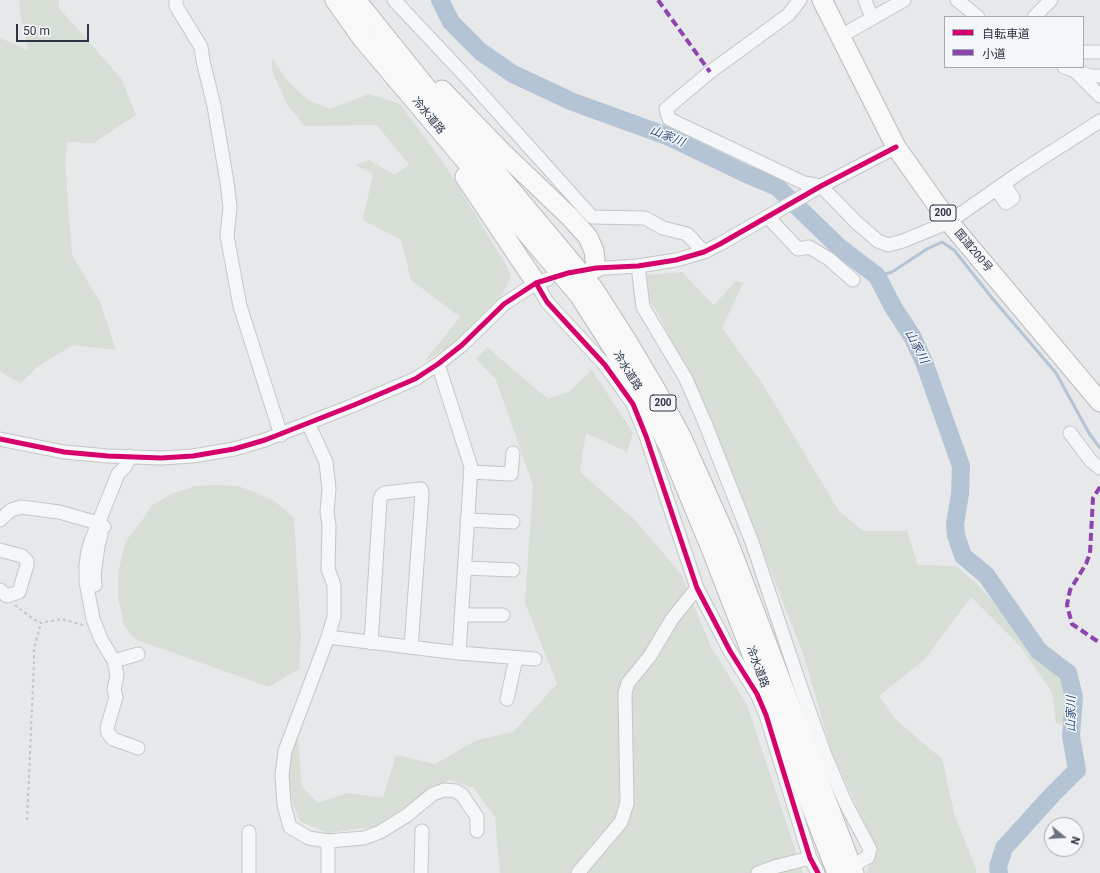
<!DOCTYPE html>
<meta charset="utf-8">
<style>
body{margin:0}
#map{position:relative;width:1100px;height:873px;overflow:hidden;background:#e6e8ea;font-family:Roboto,"Noto Sans JP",sans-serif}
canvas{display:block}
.legend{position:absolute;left:944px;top:16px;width:140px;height:52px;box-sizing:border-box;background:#f4f6f9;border:1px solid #a4a8b1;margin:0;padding:5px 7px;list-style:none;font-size:12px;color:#2b3445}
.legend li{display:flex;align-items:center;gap:8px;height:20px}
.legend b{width:20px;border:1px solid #a4a8b1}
.north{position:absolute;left:1044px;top:817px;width:40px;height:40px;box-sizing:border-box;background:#f4f6f9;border:1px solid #a4a8b1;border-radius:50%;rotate:108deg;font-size:11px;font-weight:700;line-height:16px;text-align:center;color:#2b3445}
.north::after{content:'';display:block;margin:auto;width:14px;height:18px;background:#6c737f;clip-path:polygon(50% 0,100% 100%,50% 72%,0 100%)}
.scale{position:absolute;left:16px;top:24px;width:73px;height:18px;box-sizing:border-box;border:2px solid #2b3445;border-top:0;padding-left:5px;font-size:12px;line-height:14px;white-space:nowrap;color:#2b3445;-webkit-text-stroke:3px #f4f6f9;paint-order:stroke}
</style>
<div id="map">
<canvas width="1100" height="873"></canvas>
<ul class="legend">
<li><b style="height:5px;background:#d6006c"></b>自転車道</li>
<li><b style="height:5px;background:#8e44ad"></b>小道</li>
</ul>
<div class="north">N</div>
<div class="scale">50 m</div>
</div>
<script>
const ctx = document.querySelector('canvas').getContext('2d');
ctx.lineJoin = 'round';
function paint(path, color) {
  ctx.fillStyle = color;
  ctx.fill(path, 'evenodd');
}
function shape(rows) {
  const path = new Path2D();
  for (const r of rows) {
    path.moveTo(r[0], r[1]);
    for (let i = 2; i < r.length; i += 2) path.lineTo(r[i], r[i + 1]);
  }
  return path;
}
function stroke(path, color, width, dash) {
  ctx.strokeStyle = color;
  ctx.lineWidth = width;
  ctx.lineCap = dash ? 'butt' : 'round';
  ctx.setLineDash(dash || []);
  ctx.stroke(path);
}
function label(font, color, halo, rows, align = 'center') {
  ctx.font = font + ' Roboto,"Noto Sans JP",sans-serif';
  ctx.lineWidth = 3;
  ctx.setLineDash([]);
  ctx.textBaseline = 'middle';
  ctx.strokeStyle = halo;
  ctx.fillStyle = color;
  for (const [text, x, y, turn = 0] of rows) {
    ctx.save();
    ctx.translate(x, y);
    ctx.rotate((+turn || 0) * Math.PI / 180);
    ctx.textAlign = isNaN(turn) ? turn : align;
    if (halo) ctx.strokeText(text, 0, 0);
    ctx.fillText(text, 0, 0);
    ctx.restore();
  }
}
paint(shape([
 [19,0,59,0,59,8,121,78,136,115,94,143,67,142,65,162,72,255,100,302,116,350,73,345,37,367,21,383,0,372,0,38,28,50,20,14],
 [272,58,287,81,308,100,330,109,369,94,400,104,443,162,505,263,511,277,500,299,469,333,424,362,460,317,411,280,401,240,363,220,373,174,355,165,369,160,395,175,409,165,377,125,305,126,288,106,272,71],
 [682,272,714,305,736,281,743,283,722,328,762,383,839,511,863,531,907,531,918,565,956,566,977,584,1018,628,1040,658,1065,676,1069,699,1066,726,1056,723,1052,692,1020,646,971,597,925,659,879,696,895,719,942,759,955,816,977,871,976,873,866,873,874,855,870,835,831,750,804,656,792,625,736,483,694,387,657,311,643,293,647,275],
 [487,347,548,399,569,392,592,370,633,433,627,452,586,433,580,472,635,520,681,574,711,647,747,705,803,873,500,873,495,817,474,788,449,780,373,827,328,833,300,821,292,802,288,774,297,732,302,787,318,803,347,793,383,798,396,755,435,764,477,740,513,732,557,684,525,603,533,485,496,380,476,359],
 [216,485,238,486,257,493,273,500,294,518,301,636,299,669,269,687,140,641,133,637,124,625,118,598,118,582,119,568,126,541,146,515,151,506,169,495,195,486]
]), '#d6ded6');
stroke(shape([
 [877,276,892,272,927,249,942,242,954,250,992,298,1056,373,1089,433,1100,448]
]), '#b4c4d5', 3);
stroke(shape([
 [440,0,451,22,481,52,513,74,573,102,667,136,744,173,777,187,839,247,877,276,893,307,912,336,924,362,961,466,960,494,955,524,956,535,963,556,986,575,1039,651,1068,673,1074,697,1071,736,1077,770,1052,795,1004,848,998,867,999,873]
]), '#b4c4d5', 18);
const minor = shape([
 [176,0,176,6,201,47,203,61,214,106,227,182,230,207,227,236,240,306,281,435],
 [394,0,469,80,592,217,645,218,663,228,687,234,704,252],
 [800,0,788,15,710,72,666,109,669,119,804,183,821,186,857,223,878,241,888,245,903,241,949,222,1022,171,1100,121],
 [865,0,872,18],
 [957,0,978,17],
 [1034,17,1051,0],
 [841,36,904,0],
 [1083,52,1100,52],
 [1064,67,1091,76,1100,76],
 [1076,72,1100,96],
 [996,189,1006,203,1013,198,1004,184],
 [768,217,798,249,809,247,829,259,853,280],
 [638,266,643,307,686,379,705,423,752,542,800,685,825,755,846,804,870,849,868,857,859,862],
 [589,269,638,266,676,260,704,252,720,244,821,186,896,147],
 [536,283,547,302,605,365,633,404,646,436,697,588,730,651,757,694,766,715,810,858,818,873],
 [438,364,471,467,459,653],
 [308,423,326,462,329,489,327,512,329,525,328,569,334,585,334,617,328,637,285,751,282,775,284,805,290,827,309,838,328,841,364,838,380,832,406,816,433,794,444,790,456,791,462,795,477,817,477,831],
 [1070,433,1091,461,1100,468],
 [0,439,64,452,108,456,161,458,193,456,234,449,265,440,354,405,415,379,438,364,462,345,504,304,536,283,548,279],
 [130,456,125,467,118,474,91,541,88,551,86,565,86,582,93,619,101,639,114,661,117,675,114,690,116,697,107,728,108,733,113,739,138,748],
 [470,472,511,474,513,453],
 [0,520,11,510,21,507,59,512,98,523,104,527],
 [467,520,513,522],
 [0,550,22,556,27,561,27,565,19,592,7,596,0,590],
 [465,568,513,570],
 [95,585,94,576,98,546,101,535],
 [462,615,503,615],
 [328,637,459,653,535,659],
 [371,643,380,499,382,495,385,493,421,489,422,493,411,647],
 [114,661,138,654],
 [507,699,516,658],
 [249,873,249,832],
 [328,873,328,841],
 [421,873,422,831],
 [578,873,621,822,627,803,625,693,628,683,650,656,672,619,697,588],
 [758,873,774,867,810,858]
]);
const highway = shape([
 [335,0,361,37,579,295,642,394,669,447,710,546,837,873],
 [356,0,450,117,593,288,627,341,655,388,682,438,727,539,854,873],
 [822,0,896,147,949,222,1100,402],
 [442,90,503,153,570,217,588,237,594,251,596,268],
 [465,177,536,283]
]);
stroke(minor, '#c4c6c8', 15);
stroke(highway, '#b8bbbf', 21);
stroke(shape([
 [15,605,33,619,41,623,61,619,83,625],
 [27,820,34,663,34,648,41,623]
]), '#c5c6ca', 2, [3, 3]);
stroke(minor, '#f5f6f7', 13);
stroke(highway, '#f8f8f8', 19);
stroke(shape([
 [658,0,710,72],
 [1100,487,1093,498,1090,553,1086,564,1070,590,1067,605,1072,624,1100,643]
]), '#8e44ad', 4, [8, 4]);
stroke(shape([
 [536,283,547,302,605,365,633,404,646,436,697,588,730,651,757,694,766,715,810,858,818,873],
 [0,439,64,452,108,456,161,458,193,456,234,449,265,440,354,405,415,379,438,364,462,345,504,304,536,283,568,273,596,268,638,266,676,260,704,252,720,244,821,186,896,147]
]), '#d6006c', 5);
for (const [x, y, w] of [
 [943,213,26],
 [663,403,26]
]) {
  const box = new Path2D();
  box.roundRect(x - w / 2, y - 8, w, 16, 3);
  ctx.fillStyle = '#f4f6f9';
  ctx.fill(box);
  stroke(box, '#2b3445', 1);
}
label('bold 10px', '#2b3445', null, [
 ["200",943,213],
 ["200",663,403]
]);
label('11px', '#2b3445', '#f4f6f9', [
 ["冷水道路",428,116,50],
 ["国道200号",973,251,50],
 ["冷水道路",627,371,58],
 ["冷水道路",757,667,69]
]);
label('italic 12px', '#34527a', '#f4f6f9', [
 ["山家川",667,137,22],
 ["山家川",916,347,62],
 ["山家川",1072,714,-89]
]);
</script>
